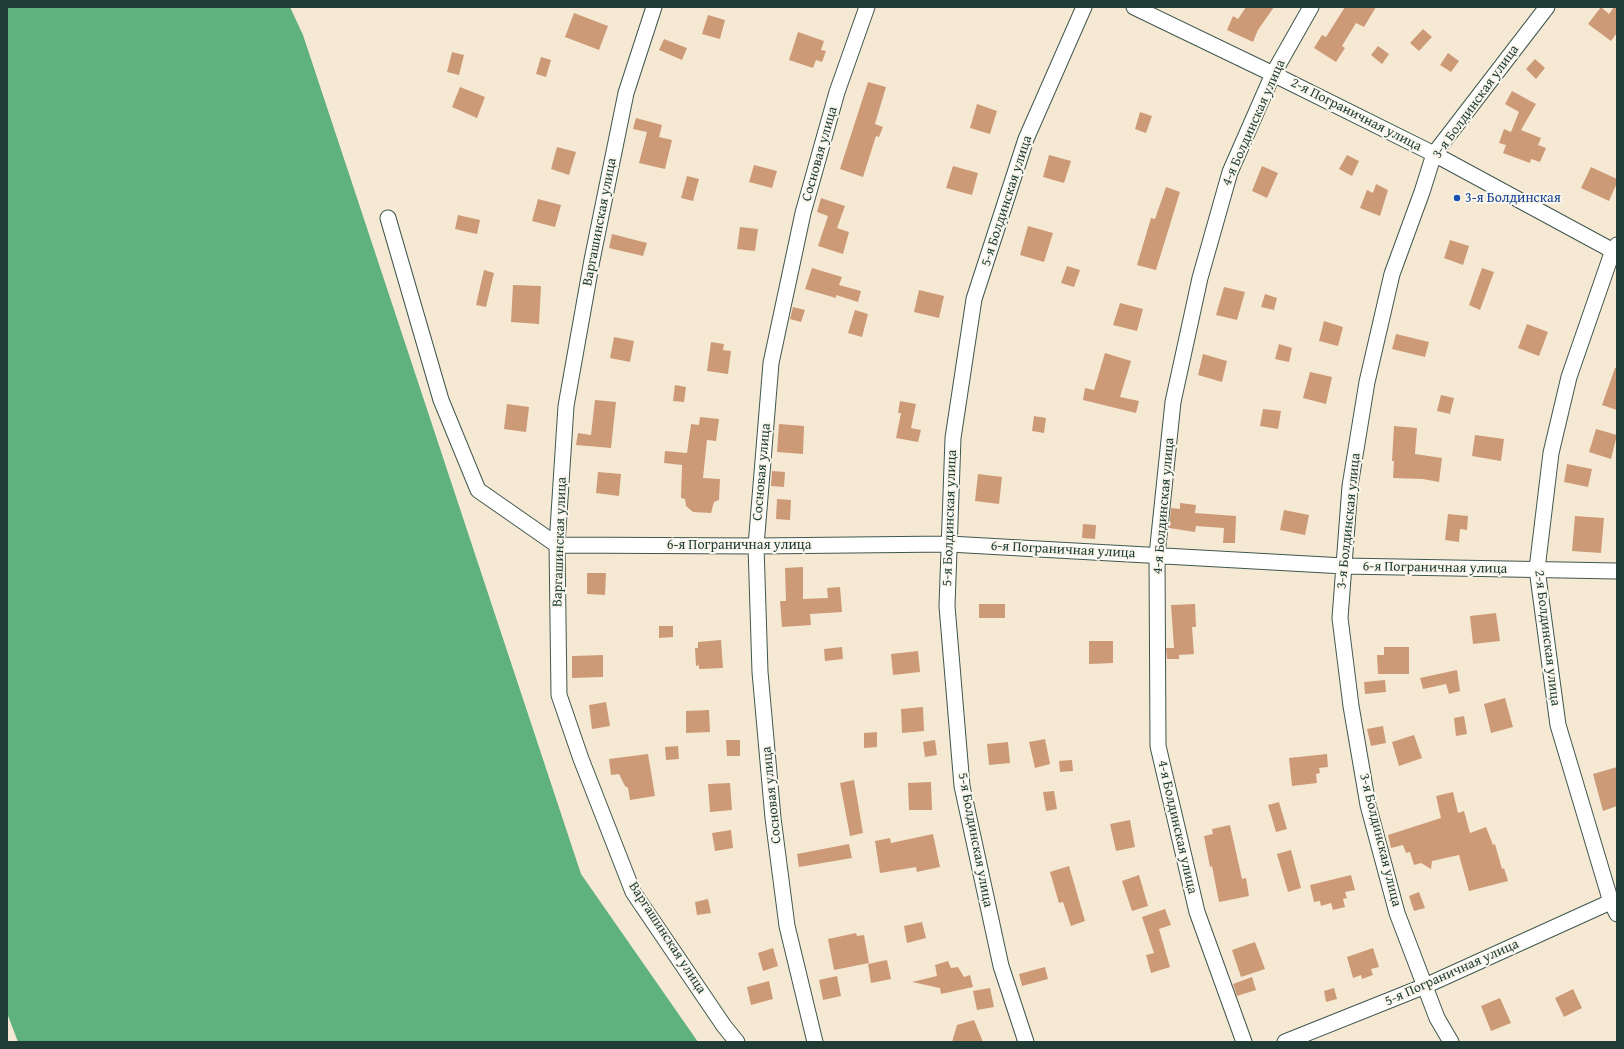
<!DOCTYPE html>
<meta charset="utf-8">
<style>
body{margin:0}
#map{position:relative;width:1624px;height:1049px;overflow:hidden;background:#f6e9d4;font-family:"Gentium Book Plus",serif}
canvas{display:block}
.frame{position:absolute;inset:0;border:8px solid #1f3d34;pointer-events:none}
</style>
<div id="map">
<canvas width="1624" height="1049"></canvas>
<div class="frame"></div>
</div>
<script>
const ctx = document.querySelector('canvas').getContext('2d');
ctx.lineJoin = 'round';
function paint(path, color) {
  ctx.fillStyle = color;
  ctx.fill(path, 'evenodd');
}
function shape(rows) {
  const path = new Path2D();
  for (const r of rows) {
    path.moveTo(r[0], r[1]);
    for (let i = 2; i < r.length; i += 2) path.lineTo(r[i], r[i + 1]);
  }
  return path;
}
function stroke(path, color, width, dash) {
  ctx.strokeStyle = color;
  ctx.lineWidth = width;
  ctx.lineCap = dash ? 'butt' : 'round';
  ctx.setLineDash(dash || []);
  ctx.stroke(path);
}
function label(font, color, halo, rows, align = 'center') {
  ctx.font = font + ' "Gentium Book Plus",serif';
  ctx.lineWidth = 4;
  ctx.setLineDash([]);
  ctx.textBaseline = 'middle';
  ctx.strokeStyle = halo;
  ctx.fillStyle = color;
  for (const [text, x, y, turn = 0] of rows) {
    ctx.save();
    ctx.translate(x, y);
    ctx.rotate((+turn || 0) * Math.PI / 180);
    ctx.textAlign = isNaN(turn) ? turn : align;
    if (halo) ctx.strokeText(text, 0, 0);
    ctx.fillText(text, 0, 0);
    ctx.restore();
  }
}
paint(shape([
 [7,7,290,7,303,35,581,874,698,1042,18,1042,7,1013]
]), '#5fb17e');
paint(shape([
 [1246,7,1274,7,1258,30,1253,42,1227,30,1233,16,1238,19],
 [1345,7,1376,7,1364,27,1356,23,1342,46,1345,48,1336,62,1314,48,1322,35,1326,37],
 [1601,7,1609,14,1614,7,1617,7,1617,33,1611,41,1588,24],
 [574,13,608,26,599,50,565,37],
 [708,15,725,20,720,39,702,34],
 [1423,29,1432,37,1419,51,1410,43],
 [798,32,824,41,821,50,826,51,822,62,816,60,813,68,789,60],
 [664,39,687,48,682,60,659,50],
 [1378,46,1389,54,1382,64,1371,55],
 [452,52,464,55,459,75,447,72],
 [1448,53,1459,61,1451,72,1440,65],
 [541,57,551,60,546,77,536,74],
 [1535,59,1545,68,1536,79,1526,69],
 [868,82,886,87,875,124,883,127,879,137,876,136,863,177,840,169],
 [460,87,485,97,477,118,452,107],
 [1512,91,1536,104,1521,130,1541,138,1538,145,1546,148,1540,162,1531,159,1530,163,1503,153,1506,145,1499,143,1504,129,1511,132,1519,112,1505,104],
 [977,104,997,111,990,134,970,128],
 [1140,112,1152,116,1146,133,1135,129],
 [636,118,662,125,659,137,672,140,665,169,639,163,647,132,633,129],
 [557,147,576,152,569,175,551,169],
 [1049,155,1071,161,1064,183,1043,177],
 [1347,155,1359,161,1352,176,1339,169],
 [754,165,777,171,772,188,749,182],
 [953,166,978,173,972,195,946,188],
 [1262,166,1278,173,1267,198,1252,191],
 [1591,167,1617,179,1617,183,1609,201,1581,188],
 [687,176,699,179,693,201,681,198],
 [1376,184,1388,190,1380,216,1360,208,1367,190,1373,193],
 [1166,187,1180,192,1156,270,1137,265,1151,218,1155,219],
 [821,198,845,206,837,228,849,232,843,254,818,246,828,216,817,212],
 [538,199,561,205,555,227,532,221],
 [458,215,480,220,477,234,455,229],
 [1028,226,1053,233,1044,262,1020,255],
 [740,227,758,229,755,251,737,249],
 [612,234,647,243,643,256,609,248],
 [1450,240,1469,246,1463,265,1444,258],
 [1067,266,1080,270,1074,287,1061,283],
 [812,268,842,277,839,285,861,291,858,302,836,295,836,298,805,289],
 [1482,268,1494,272,1480,310,1469,305],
 [484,270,494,273,486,307,476,305],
 [513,285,541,286,539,324,511,322],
 [1224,287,1245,292,1237,320,1216,315],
 [919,290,944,296,939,318,914,312],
 [1265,294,1277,298,1274,310,1261,307],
 [1120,303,1143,309,1137,331,1113,325],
 [793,307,805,310,801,322,790,319],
 [855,310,868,314,862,337,848,333],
 [1324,321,1343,327,1338,346,1319,341],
 [1527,324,1548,332,1539,356,1518,348],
 [1396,334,1429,342,1425,357,1392,349],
 [614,337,634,341,630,362,610,358],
 [711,342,724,344,723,350,731,351,728,374,707,371],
 [1279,344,1292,348,1289,362,1275,359],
 [1105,353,1131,361,1120,397,1139,401,1136,413,1083,400,1085,388,1094,390],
 [1203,354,1227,361,1222,382,1198,375],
 [1615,368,1617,368,1617,410,1602,405],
 [1310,372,1332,377,1326,404,1303,398],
 [675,385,686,387,684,402,673,401],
 [1441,395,1454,398,1450,414,1437,411],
 [595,400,616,402,611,448,576,445,578,433,591,435],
 [900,401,916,404,911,428,921,430,918,442,896,438,901,413,898,413],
 [507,404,529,407,526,432,504,429],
 [1263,409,1281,411,1278,429,1260,426],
 [1034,416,1046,418,1044,433,1032,431],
 [700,417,719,419,716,441,707,440,703,478,720,479,719,500,714,502,711,513,693,512,686,506,685,499,681,498,682,465,664,463,665,451,687,453,691,424,699,425],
 [779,424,804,426,803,454,777,452],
 [1394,426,1417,428,1415,454,1442,458,1439,482,1423,479,1393,478,1394,461,1392,461],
 [1596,429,1617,435,1611,459,1589,452],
 [1475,435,1504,439,1501,461,1472,456],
 [1567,464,1592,469,1588,487,1564,482],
 [772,471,785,472,784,487,771,486],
 [598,472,621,474,619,496,596,493],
 [978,474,1002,477,999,504,975,501],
 [777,499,791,500,790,520,776,519],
 [1180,503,1196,505,1195,513,1236,516,1235,543,1223,543,1224,528,1196,526,1195,532,1169,528,1171,508,1180,509],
 [1284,510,1309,515,1305,535,1280,530],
 [1448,514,1468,516,1467,530,1460,529,1459,542,1445,540],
 [1575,516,1604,518,1601,553,1572,551],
 [1083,524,1096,525,1095,539,1082,538],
 [803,567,803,599,828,598,827,588,840,587,842,612,810,614,811,625,782,627,780,601,786,601,785,568],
 [587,573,606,573,605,595,587,594],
 [979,604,1005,604,1005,618,979,618],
 [1195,604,1196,627,1192,627,1194,654,1179,655,1179,659,1167,659,1166,648,1174,648,1171,605],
 [1496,613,1500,641,1473,644,1470,616],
 [659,626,673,626,673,637,659,638],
 [721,640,723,668,699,669,699,665,696,666,695,648,698,648,698,642],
 [1089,641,1113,641,1113,663,1089,664],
 [842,647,843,659,825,661,824,649],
 [1384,647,1409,647,1409,674,1378,674,1377,655,1384,655],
 [918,651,920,672,893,675,891,654],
 [603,655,603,677,572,678,572,656],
 [1457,670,1460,691,1449,694,1446,684,1423,689,1420,678],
 [1385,680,1386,692,1365,694,1364,682],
 [1505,698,1513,727,1491,733,1484,704],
 [606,702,610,726,592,729,589,705],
 [923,707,924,731,902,733,901,709],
 [709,710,710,732,686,733,686,711],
 [1464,716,1467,734,1456,736,1454,718],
 [1383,726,1386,743,1371,746,1367,729],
 [877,732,877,747,864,748,864,733],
 [1414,735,1422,758,1399,766,1392,742],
 [1045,739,1050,764,1035,768,1029,742],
 [726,740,740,740,740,756,727,756],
 [935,740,937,755,925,757,923,742],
 [1008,742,1010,763,989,765,987,744],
 [678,746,679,759,666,760,665,747],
 [648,754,655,796,630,800,628,788,625,786,619,774,611,775,609,759],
 [1327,754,1328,767,1319,768,1320,773,1316,774,1317,783,1292,786,1289,758],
 [1072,760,1073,771,1060,772,1059,761],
 [1617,767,1617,806,1603,811,1593,774],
 [854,780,863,833,850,836,840,783],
 [931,782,932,810,909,810,908,783],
 [730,783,732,810,710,812,708,784],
 [1054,791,1057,809,1046,811,1043,792],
 [1453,792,1458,813,1464,811,1470,833,1486,827,1493,845,1495,844,1502,869,1504,868,1508,881,1469,891,1459,855,1432,861,1431,869,1421,863,1414,865,1410,852,1406,853,1403,845,1391,848,1388,835,1441,818,1436,796],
 [1279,802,1287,829,1276,832,1268,805],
 [1130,820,1135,847,1116,851,1110,824],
 [1230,825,1242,879,1246,878,1249,896,1219,902,1212,866,1210,867,1204,836,1213,834,1212,829],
 [731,830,733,848,715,851,712,833],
 [933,834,940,867,917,872,916,867,880,873,875,841,890,838,891,843],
 [849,844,852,858,799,867,797,854],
 [1291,850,1301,888,1288,892,1277,854],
 [1069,866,1085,921,1071,926,1063,902,1059,903,1050,872],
 [1139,875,1148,906,1132,911,1122,881],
 [1351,875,1355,890,1345,892,1347,898,1343,899,1345,907,1333,910,1331,903,1321,906,1320,901,1314,902,1310,885],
 [1419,892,1425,908,1414,911,1409,896],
 [708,899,711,913,697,915,695,902],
 [1165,909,1171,925,1159,929,1170,967,1151,973,1146,955,1154,953,1142,917],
 [922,922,926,938,907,943,904,926],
 [856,933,857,936,864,935,869,963,834,970,828,939],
 [1255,942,1265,969,1241,977,1232,950],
 [773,948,778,966,763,971,758,953],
 [1373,948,1379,967,1371,969,1373,975,1362,979,1361,975,1353,978,1347,957],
 [887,960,891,979,871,983,868,964],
 [948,961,951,968,958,967,964,977,970,975,973,987,941,994,940,988,912,982,937,976,935,965],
 [1045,967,1048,979,1022,986,1019,974],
 [837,976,841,996,823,1000,819,980],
 [1252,977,1256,990,1237,996,1233,984],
 [769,981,773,999,751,1005,747,987],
 [990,988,994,1007,977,1010,973,991],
 [1334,988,1337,999,1326,1002,1324,991],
 [1573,989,1582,1008,1564,1017,1555,998],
 [1500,998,1511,1023,1491,1031,1481,1006],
 [974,1020,983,1042,952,1042,957,1025]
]), '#cd9a77');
const minor = shape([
 [654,7,626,93,592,260,566,406,557,545,559,695,581,759,633,892,724,1026,737,1042],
 [1134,7,1273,74,1434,154,1617,253],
 [388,218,441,400,478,490,557,545,756,546,949,544,1344,566,1617,571],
 [1617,245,1613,250,1569,377,1551,453,1537,569,1558,725,1611,902,1617,914],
 [815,1042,787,926,773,818,760,672,756,546,771,363,803,213,837,92,867,7],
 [1026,1042,1001,966,962,786,947,606,953,438,974,299,1026,139,1084,7],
 [1244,1042,1197,912,1158,746,1157,555,1173,402,1200,278,1230,172,1273,74,1311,7],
 [1285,1042,1425,986,1617,899],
 [1451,1042,1437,1018,1397,913,1368,805,1351,706,1340,618,1350,486,1367,382,1392,274,1422,192,1434,154,1547,7]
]);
stroke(minor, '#3f574c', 17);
stroke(minor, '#fff', 15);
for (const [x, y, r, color] of [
 [1457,198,4,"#1a4fb4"]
]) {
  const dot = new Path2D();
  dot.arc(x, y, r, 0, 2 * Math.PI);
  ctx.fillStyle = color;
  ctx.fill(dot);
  stroke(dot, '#fbf7ec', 1.5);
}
label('14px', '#1f3d34', '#fbf7ec', [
 ["3-я Болдинская улица",1476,102,-54],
 ["2-я Пограничная улица",1356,115,27],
 ["4-я Болдинская улица",1254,123,-66],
 ["Сосновая улица",820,154,-74],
 ["5-я Болдинская улица",1007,201,-72],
 ["Варгашинская улица",600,222,-79],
 ["Сосновая улица",762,472,-85],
 ["4-я Болдинская улица",1164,506,-85],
 ["5-я Болдинская улица",950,518,-88],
 ["3-я Болдинская улица",1349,521,-84],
 ["Варгашинская улица",560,542,-88],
 ["6-я Пограничная улица",739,545],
 ["6-я Пограничная улица",1063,550,3],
 ["6-я Пограничная улица",1435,568,1],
 ["2-я Болдинская улица",1547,638,83],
 ["Сосновая улица",772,795,-96],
 ["4-я Болдинская улица",1177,827,77],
 ["5-я Болдинская улица",975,840,79],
 ["3-я Болдинская улица",1380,840,76],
 ["Варгашинская улица",667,938,57],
 ["5-я Пограничная улица",1452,973,-24]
]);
label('14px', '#164399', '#fbf7ec', [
 ["3-я Болдинская",1465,198]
], 'left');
</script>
